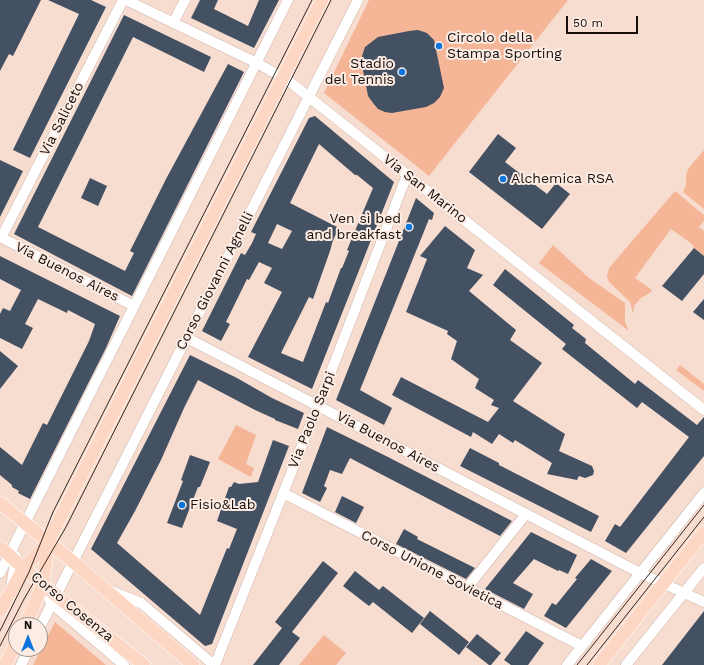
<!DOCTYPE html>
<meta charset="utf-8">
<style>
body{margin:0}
#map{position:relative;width:704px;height:665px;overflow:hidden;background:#f7dcd0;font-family:"Work Sans",sans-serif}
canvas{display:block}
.north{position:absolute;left:8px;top:617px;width:40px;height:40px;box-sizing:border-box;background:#fcece4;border:1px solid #a0938d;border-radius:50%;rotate:0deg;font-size:11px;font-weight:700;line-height:16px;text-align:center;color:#170e0a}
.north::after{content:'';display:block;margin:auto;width:14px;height:18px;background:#0b75dd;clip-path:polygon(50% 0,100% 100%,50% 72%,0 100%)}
.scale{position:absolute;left:566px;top:16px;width:72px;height:18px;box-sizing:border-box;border:2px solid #170e0a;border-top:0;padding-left:5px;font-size:12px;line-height:14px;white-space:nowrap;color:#170e0a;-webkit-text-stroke:3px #fcece4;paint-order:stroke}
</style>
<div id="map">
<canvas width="704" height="665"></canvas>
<div class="north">N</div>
<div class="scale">50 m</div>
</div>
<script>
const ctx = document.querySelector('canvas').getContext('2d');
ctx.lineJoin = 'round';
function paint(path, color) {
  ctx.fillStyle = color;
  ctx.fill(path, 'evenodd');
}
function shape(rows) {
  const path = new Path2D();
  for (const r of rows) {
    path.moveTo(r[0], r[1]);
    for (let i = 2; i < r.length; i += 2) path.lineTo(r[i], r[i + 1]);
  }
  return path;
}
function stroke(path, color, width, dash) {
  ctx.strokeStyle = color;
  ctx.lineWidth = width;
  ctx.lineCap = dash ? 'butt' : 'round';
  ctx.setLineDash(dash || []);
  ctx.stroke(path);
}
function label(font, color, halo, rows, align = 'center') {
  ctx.font = font + ' "Work Sans",sans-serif';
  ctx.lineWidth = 4;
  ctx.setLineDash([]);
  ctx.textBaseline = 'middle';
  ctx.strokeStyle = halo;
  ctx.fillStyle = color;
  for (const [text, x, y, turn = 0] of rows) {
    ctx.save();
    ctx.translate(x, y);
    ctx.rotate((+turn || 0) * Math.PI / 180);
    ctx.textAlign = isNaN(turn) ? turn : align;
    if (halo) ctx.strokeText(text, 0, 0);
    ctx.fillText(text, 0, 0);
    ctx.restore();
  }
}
paint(shape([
 [369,0,568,0,429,176,324,93],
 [704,150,704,209,683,192,686,185,686,176,688,169],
 [675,191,704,215,704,221,699,227,704,231,704,256,694,248,692,244,671,229,635,278,652,290,650,293,641,298,634,306,633,314,630,302,609,282,607,277,609,268],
 [553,245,589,278,625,303,625,322,629,331,539,263],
 [680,365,704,384,704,391,676,370],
 [236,425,256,435,246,464,254,468,251,477,218,459],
 [55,622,106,665,33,665],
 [324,635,346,653,336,665,299,665]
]), '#f5b698');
paint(shape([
 [0,0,41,0,13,56,9,54,0,71],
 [48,0,91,0,106,7,30,158,13,150,79,14],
 [200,0,218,0,214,9,248,26,259,0,279,0,254,48,191,18],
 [124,15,211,57,204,72,133,37,38,227,125,271,134,253,130,251,166,179,228,64,244,72,132,296,14,234],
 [418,30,427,33,434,40,444,88,440,97,434,103,426,107,392,113,385,112,378,109,373,103,368,96,362,65,362,56,365,47,378,37,409,31],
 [315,116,394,182,312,389,248,357,282,292,264,283,272,268,259,262,249,280,247,279,226,322,230,324,221,341,202,331,241,253,245,255,252,243,256,234,251,232,309,118],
 [319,144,355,175,357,175,373,188,347,250,349,251,342,268,341,268,328,303,326,302,303,362,281,353,309,297,313,299,330,251,333,240,339,228,290,203],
 [277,224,292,231,282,249,268,243],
 [498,134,516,148,505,162,547,194,556,183,570,194,542,229,469,172],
 [0,160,23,171,0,217],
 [90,178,107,186,98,206,81,198],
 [416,198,434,213,432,220,429,219,360,390,392,408,384,425,336,400],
 [445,226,475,250,467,268,483,275,469,291,516,330,510,340,542,363,513,401,565,434,559,451,592,466,594,471,593,475,585,478,579,476,577,480,547,474,552,463,515,440,513,443,499,434,492,444,473,432,471,437,392,395,401,377,488,422,499,408,491,405,494,400,475,388,479,379,451,359,457,341,447,334,448,331,406,312,427,259,420,256],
 [694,248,704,256,704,274,682,301,662,286],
 [0,256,120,316,106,348,30,499,18,493,19,491,12,487,12,485,0,475,0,447,22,465,43,423,47,425,89,341,95,324,68,310,67,313,38,299,25,324,33,328,22,349,0,338,0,314,3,308,10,311,21,290,0,279],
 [505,269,574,325,572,328,586,339,585,343,635,384,638,380,697,425,704,417,704,456,626,553,605,541,615,524,620,527,689,437,642,402,637,408,562,349,566,344,493,285],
 [704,299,704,320,693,312],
 [0,351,18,366,0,389],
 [190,355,237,378,272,398,304,413,298,429,275,420,275,419,255,410,198,380,184,408,161,460,135,511,117,543,200,615,227,548,229,549,237,529,217,521,229,487,231,487,234,482,239,484,258,482,273,440,289,446,212,644,205,646,91,549],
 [327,427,388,457,512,521,500,536,350,458,342,474,330,470,324,486,327,488,320,502,302,493],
 [470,448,499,463,499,465,599,516,591,532,460,466],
 [190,455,210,462,200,487,198,487,182,528,167,523,183,481,181,480],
 [342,496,364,507,356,523,335,512],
 [404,529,418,537,417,539,475,568,466,579,396,544],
 [531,532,577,555,568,574,559,570,558,571,534,559,513,583,533,594,524,609,485,589],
 [591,559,612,571,566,628,544,616,552,603,556,605,577,579,575,578],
 [323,561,338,573,292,632,300,638,279,665,253,665,282,628,275,622],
 [355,571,379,590,383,586,424,618,412,633,373,602,369,606,343,586],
 [430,611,469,642,459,655,420,624],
 [704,611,704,665,662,665],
 [526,631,544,643,528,665,511,665,504,660],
 [477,634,501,653,491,665,489,665,466,647]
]), '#435163');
const minor = shape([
 [126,0,257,63,290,82,704,410],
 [173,23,185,0],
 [0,237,134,306],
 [1,238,123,0],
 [187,338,640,573,704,602],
 [283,493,582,646],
 [0,573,288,0],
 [11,588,16,556],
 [467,588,526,514],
 [111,591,141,603,214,665],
 [49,599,52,604,124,665],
 [40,627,358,0],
 [21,665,29,649],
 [215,665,322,395,407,175],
 [567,665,704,493],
 [626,665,704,568]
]);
const major = shape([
 [0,503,78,566,193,665],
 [0,547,43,585,144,665],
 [0,611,24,568,48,542,322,0],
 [25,625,43,585,48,542],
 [5,665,16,643],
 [599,665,704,532]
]);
stroke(minor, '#cfb5a9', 11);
stroke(major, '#fff', 14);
stroke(minor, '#fff', 10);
stroke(major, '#fed7c4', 13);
stroke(shape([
 [0,631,29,572,53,512,312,0],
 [0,646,24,599,66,527,331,0],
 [577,665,704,505],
 [587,665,704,517]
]), '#312621', 1);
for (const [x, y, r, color] of [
 [439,46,4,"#0b75dd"],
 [402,72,4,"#0b75dd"],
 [503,179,4,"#0b75dd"],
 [409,227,4,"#0b75dd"],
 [182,505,4,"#0b75dd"]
]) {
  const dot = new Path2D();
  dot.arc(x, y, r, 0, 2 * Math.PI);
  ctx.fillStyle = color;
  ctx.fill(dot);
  stroke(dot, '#fcece4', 1.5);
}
label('14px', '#170e0a', '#fcece4', [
 ["Circolo della",447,38],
 ["Stampa Sporting",447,54],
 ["Stadio",394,64,"right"],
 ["del Tennis",394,80,"right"],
 ["Alchemica RSA",511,179],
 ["Ven sì bed",401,219,"right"],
 ["and breakfast",401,235,"right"],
 ["Fisio&Lab",190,505]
], 'left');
label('14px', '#170e0a', '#fcece4', [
 ["Via Saliceto",62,119,-63],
 ["Via San Marino",425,189,38],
 ["Via Buenos Aires",67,272,27],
 ["Corso Giovanni Agnelli",215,281,-63],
 ["Via Paolo Sarpi",312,420,-68],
 ["Via Buenos Aires",388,442,28],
 ["Corso Unione Sovietica",432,570,27],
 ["Corso Cosenza",72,607,39]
]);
</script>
